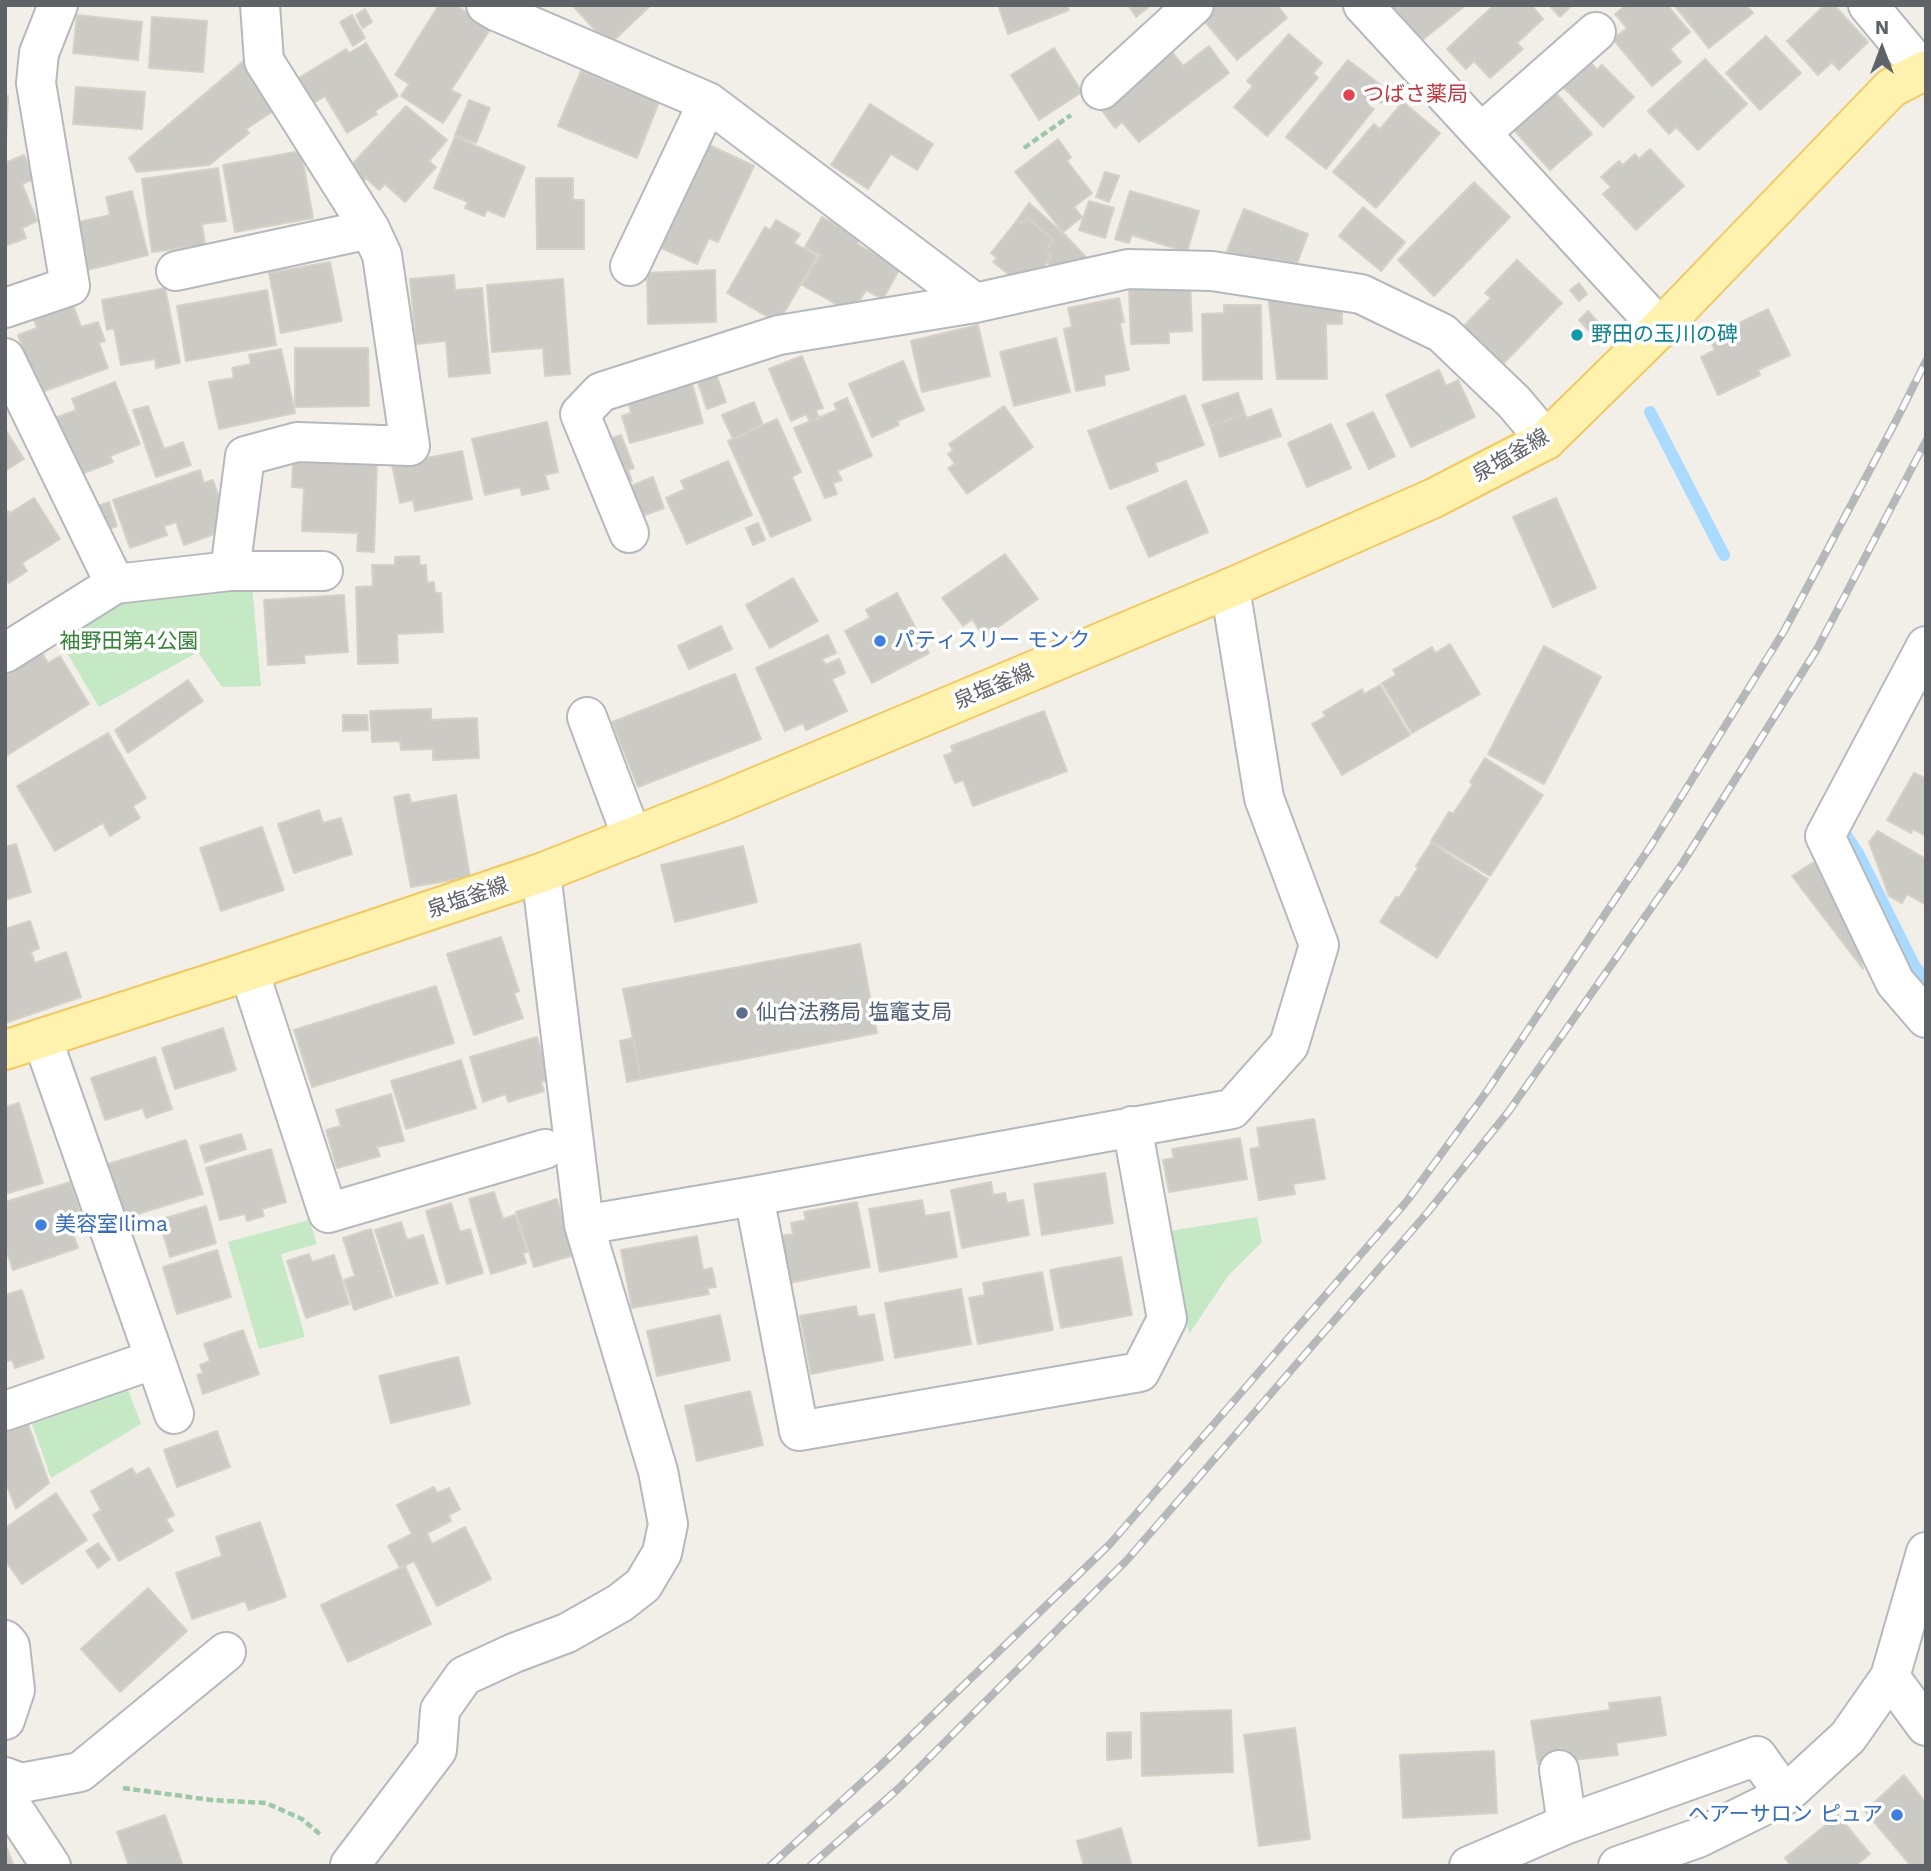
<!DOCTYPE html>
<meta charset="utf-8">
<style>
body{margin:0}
#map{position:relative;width:1931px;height:1871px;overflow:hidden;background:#f1efe8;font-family:"Work Sans",sans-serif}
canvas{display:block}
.frame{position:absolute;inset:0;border:7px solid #5f6368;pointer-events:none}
.north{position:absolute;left:1847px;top:14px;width:70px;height:70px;-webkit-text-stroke:5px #fff;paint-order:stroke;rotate:0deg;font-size:19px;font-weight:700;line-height:28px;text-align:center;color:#5f6368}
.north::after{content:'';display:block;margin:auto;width:24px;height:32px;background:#5f6368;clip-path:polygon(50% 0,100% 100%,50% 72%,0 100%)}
</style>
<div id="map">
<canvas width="1931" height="1871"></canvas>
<div class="frame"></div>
<div class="north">N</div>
</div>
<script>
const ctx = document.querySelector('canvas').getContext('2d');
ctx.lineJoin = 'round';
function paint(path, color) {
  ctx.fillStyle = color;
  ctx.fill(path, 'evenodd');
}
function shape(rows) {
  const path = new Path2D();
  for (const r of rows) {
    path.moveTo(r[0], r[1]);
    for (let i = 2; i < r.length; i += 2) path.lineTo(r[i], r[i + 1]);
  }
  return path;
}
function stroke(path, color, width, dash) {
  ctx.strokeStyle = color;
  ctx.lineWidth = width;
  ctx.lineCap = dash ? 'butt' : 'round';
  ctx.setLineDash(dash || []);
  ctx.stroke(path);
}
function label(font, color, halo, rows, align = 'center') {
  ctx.font = font + ' "Work Sans","Noto Sans JP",sans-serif';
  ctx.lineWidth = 7;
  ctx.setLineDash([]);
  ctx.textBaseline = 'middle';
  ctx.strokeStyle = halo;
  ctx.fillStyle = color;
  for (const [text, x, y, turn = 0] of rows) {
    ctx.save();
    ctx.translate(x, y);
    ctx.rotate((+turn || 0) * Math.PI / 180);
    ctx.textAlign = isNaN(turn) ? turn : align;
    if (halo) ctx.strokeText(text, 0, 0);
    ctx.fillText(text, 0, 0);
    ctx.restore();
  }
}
paint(shape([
 [252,586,261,686,222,687,198,652,99,707,57,636,121,597],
 [1257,1217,1262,1242,1228,1276,1189,1334,1170,1231],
 [309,1220,317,1244,281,1254,305,1337,259,1349,228,1242],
 [128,1390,141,1424,51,1478,32,1424]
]), '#c5e8c5');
stroke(shape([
 [1650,412,1724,555],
 [1844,832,1858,853,1915,967,1926,980]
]), '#aadaff', 12);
const building = shape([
 [439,5,455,5,491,28,451,90,461,95,443,123,401,96,409,84,395,75,439,5],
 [574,5,651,5,609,45,573,6,574,5],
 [998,5,1067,5,1069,10,1008,34,998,5],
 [1128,5,1151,5,1136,17,1128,5],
 [1217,5,1277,5,1287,18,1237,60,1202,18,1217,5],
 [1390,5,1466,5,1421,41,1390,5],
 [1494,5,1531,5,1543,19,1517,43,1523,49,1490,78,1474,61,1466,69,1447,49,1494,5],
 [1549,5,1572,5,1560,17,1549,5],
 [1626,5,1667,5,1690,32,1670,49,1681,62,1652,86,1613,39,1627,28,1615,14,1626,5],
 [1746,5,1753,13,1709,48,1675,6,1746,5],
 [1825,5,1834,5,1868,42,1839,70,1832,62,1818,75,1787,41,1825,5],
 [365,9,372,22,363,28,356,15,365,9],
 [77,15,142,22,138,60,73,53,77,15],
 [352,15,365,38,353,46,340,22,352,15],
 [152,17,207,21,203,72,149,68,152,17],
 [1289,34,1322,63,1313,73,1318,78,1267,136,1234,107,1253,86,1247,81,1289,34],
 [1766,36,1801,73,1760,110,1726,73,1766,36],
 [366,43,398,96,375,111,377,114,347,133,325,96,312,104,297,79,346,49,349,53,366,43],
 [1209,46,1229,73,1139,142,1122,122,1115,128,1098,105,1170,49,1183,66,1209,46],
 [1054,48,1082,92,1039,120,1011,75,1054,48],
 [247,58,278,108,246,129,249,133,209,165,137,172,129,158,247,58],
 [1705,59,1747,104,1698,150,1676,127,1669,134,1648,111,1705,59],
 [1348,60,1390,92,1381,103,1374,97,1368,105,1374,109,1326,169,1286,137,1348,60],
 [1590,62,1597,70,1602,65,1634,97,1603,127,1563,87,1590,62],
 [581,71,659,102,637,158,558,126,581,71],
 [76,87,145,92,142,129,73,124,76,87],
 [1556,93,1592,134,1550,170,1514,130,1556,93],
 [5,96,8,96,6,142,5,142,5,96],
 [469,100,490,108,476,143,455,135,469,100],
 [1403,102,1440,133,1376,208,1333,172,1374,124,1380,129,1403,102],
 [870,104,933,144,917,170,891,154,868,189,831,165,870,104],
 [406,106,447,140,429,161,436,167,405,202,385,184,379,190,366,178,360,186,345,172,406,106],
 [455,137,525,167,504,217,487,210,484,216,465,208,468,202,434,188,455,137],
 [1058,139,1071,157,1067,161,1092,193,1074,207,1082,217,1063,232,1015,172,1058,139],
 [707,144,754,166,718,242,709,238,697,264,659,247,707,144],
 [1650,149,1684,186,1636,230,1603,194,1611,187,1601,177,1619,161,1623,165,1635,154,1639,159,1650,149],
 [301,151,313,218,235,232,223,165,301,151],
 [24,155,34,179,22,184,37,221,22,228,26,238,5,246,5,163,24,155],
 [218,168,226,221,202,224,205,245,152,252,142,179,218,168],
 [1105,172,1119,176,1109,202,1096,197,1105,172],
 [536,178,573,178,573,200,584,200,584,249,537,249,536,178],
 [1474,182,1510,217,1434,296,1398,260,1474,182],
 [132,191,148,255,87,270,75,223,110,215,106,197,132,191],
 [1130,191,1199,211,1187,252,1132,235,1129,243,1115,239,1130,191],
 [1089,201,1114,208,1105,238,1079,230,1089,201],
 [1029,203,1064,234,1089,260,1060,276,1047,262,1051,257,1045,251,1054,240,1027,218,1022,223,1018,219,1029,203],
 [1363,207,1405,242,1381,271,1339,236,1363,207],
 [1244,209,1308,234,1296,266,1277,259,1273,269,1227,251,1244,209],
 [822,217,860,239,857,244,900,268,883,299,866,290,852,313,802,285,820,255,805,247,822,217],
 [1027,218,1054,240,1045,251,1051,257,1026,288,993,262,997,258,991,253,1018,219,1022,223,1027,218],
 [776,220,800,234,794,243,817,256,778,323,727,293,765,227,770,230,776,220],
 [1517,260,1562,303,1502,365,1462,328,1491,298,1485,293,1517,260],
 [330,262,342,321,281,333,269,273,330,262],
 [715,270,716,322,648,324,647,273,715,270],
 [454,275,455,290,482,288,490,373,449,377,446,341,416,344,410,279,454,275],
 [1190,278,1192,331,1169,332,1169,343,1131,344,1129,289,1152,288,1190,278],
 [563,279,570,374,545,376,543,348,492,352,487,285,563,279],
 [1579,283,1587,294,1579,301,1570,290,1579,283],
 [165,288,180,363,156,368,155,359,121,365,114,328,107,330,102,300,165,288],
 [267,290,276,345,186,361,177,306,267,290],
 [1268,294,1342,308,1342,324,1326,324,1327,379,1277,379,1268,294],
 [1119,298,1124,322,1120,323,1129,370,1104,375,1105,385,1076,391,1064,329,1072,327,1068,308,1119,298],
 [73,305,81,327,98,322,105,341,99,343,108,368,39,393,18,335,37,328,34,320,73,305],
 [1224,305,1261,305,1262,379,1203,380,1202,314,1224,313,1224,305],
 [1768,309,1790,355,1758,370,1760,375,1718,395,1701,357,1715,350,1709,338,1768,309],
 [1588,311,1598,322,1589,331,1579,320,1588,311],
 [978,325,990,376,922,392,911,341,978,325],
 [1056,338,1070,392,1014,406,1000,352,1056,338],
 [295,348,368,348,369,406,295,407,295,348],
 [281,349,295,413,219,429,209,382,234,378,232,368,251,364,249,355,281,349],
 [802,356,823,408,816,410,819,418,810,422,806,414,791,421,769,369,802,356],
 [903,361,924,410,897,421,899,425,872,437,849,384,903,361],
 [1439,370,1446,386,1458,380,1475,417,1411,447,1386,395,1439,370],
 [716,374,726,402,707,409,697,380,716,374],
 [115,382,140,444,110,456,113,462,76,476,53,419,76,410,72,399,115,382],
 [692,383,703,423,630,443,622,416,631,413,628,400,692,383],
 [1238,393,1245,414,1210,426,1202,405,1238,393],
 [1185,395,1204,445,1155,463,1158,471,1110,489,1088,431,1185,395],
 [847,398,872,456,837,471,842,480,833,483,837,494,825,498,794,428,837,410,834,404,847,398],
 [754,402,763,425,733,439,722,415,754,402],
 [148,406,164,449,183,442,191,465,156,477,133,410,148,406],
 [1004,406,1033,447,967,494,948,468,955,464,948,454,953,450,949,444,1004,406],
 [1271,409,1281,436,1220,457,1210,426,1245,414,1247,418,1271,409],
 [1373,412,1395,456,1369,469,1347,424,1373,412],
 [777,419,801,472,792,477,811,520,771,537,728,441,777,419],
 [547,422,558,472,545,475,549,489,522,495,520,487,485,495,472,439,547,422],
 [1331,424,1351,468,1307,487,1288,443,1331,424],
 [5,429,24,459,5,471,5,429],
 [621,435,634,468,628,470,632,481,623,484,606,440,621,435],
 [462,451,472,499,415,511,413,500,400,503,392,465,462,451],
 [728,461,752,515,687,544,666,498,685,489,681,481,728,461],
 [293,462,377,464,374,552,357,551,358,533,302,531,304,488,292,487,293,462],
 [200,470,204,483,213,480,223,509,216,512,222,531,184,545,176,522,164,526,167,535,130,548,113,500,200,470],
 [653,477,664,508,637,518,626,488,653,477],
 [1186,481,1208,532,1149,557,1127,507,1186,481],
 [34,498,60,539,22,563,27,571,9,583,5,578,5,512,8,511,10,513,34,498],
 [1556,498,1596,588,1553,607,1513,517,1556,498],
 [109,502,117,526,103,531,95,507,109,502],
 [758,523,765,540,753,545,746,528,758,523],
 [1005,554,1038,599,984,637,972,619,963,626,942,598,1005,554],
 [419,556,420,565,426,565,427,583,434,582,435,593,441,593,443,632,397,634,398,663,358,664,356,587,373,586,372,565,395,565,395,557,419,556],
 [793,578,818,621,770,648,746,605,793,578],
 [897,593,929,653,872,683,845,631,870,618,866,610,897,593],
 [344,595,348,652,304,655,305,663,268,665,264,600,344,595],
 [721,626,732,649,689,669,678,646,721,626],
 [828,635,836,653,822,659,826,665,839,659,845,673,832,679,847,711,806,730,803,723,785,731,756,668,828,635],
 [1450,644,1480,694,1412,733,1382,683,1396,675,1393,670,1432,647,1435,653,1450,644],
 [1544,646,1601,677,1544,784,1488,754,1544,646],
 [42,653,48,663,60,656,89,704,6,756,5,676,42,653],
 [735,674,761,739,638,787,612,722,735,674],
 [188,680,203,701,128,753,115,730,188,680],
 [1380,685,1410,735,1342,775,1312,724,1326,716,1323,712,1362,689,1364,694,1380,685],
 [431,709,431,720,477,718,479,758,433,760,433,749,401,750,400,741,372,742,370,711,431,709],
 [1044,711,1067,771,973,806,963,780,955,783,944,756,953,752,951,746,1044,711],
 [343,715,367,715,368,730,343,731,343,715],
 [108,733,146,798,133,806,140,818,110,836,103,823,55,851,17,786,108,733],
 [1485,758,1543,795,1490,876,1431,841,1449,812,1453,814,1473,784,1470,782,1485,758],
 [1914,773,1926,779,1926,836,1913,829,1911,833,1887,820,1914,773],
 [409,794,411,803,456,795,470,877,411,887,394,797,409,794],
 [319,810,323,823,341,818,352,854,294,873,278,824,319,810],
 [262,827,284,890,221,911,200,848,262,827],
 [1878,831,1926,859,1926,905,1907,894,1902,903,1889,896,1869,842,1878,831],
 [1431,843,1488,879,1437,958,1380,922,1396,897,1399,898,1418,868,1416,866,1431,843],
 [16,844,31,892,5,900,5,847,16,844],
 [743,846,757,902,675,922,661,865,743,846],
 [1817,860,1858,943,1863,969,1792,876,1817,860],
 [30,921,39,948,31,952,35,963,66,952,81,997,5,1023,5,929,30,921],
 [501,937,519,991,514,993,523,1018,474,1035,447,954,501,937],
 [860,944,877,1033,641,1079,623,989,860,944],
 [436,986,454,1043,312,1087,294,1030,436,986],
 [223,1028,236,1070,175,1089,162,1048,223,1028],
 [537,1037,550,1079,541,1082,544,1091,508,1102,506,1094,483,1102,470,1057,537,1037],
 [633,1038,641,1079,627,1082,620,1041,633,1038],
 [155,1057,172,1109,146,1118,143,1108,105,1120,91,1078,155,1057],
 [461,1060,476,1108,406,1129,391,1081,461,1060],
 [391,1094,404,1141,377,1147,380,1156,337,1168,326,1130,341,1126,336,1110,391,1094],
 [19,1103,43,1183,5,1194,5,1107,19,1103],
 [1314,1119,1325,1179,1293,1184,1295,1194,1259,1200,1250,1149,1260,1147,1257,1128,1314,1119],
 [241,1134,246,1149,205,1162,200,1146,241,1134],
 [1240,1138,1247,1179,1169,1192,1163,1160,1174,1158,1172,1149,1240,1138],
 [186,1140,203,1194,124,1218,108,1164,186,1140],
 [271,1149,286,1202,262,1209,264,1216,247,1221,245,1214,220,1220,206,1168,271,1149],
 [1105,1173,1113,1223,1042,1235,1034,1184,1105,1173],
 [70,1182,86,1229,73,1233,78,1248,13,1270,5,1247,5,1202,70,1182],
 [991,1182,993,1195,1005,1193,1007,1203,1023,1200,1029,1235,962,1248,951,1190,991,1182],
 [494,1192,503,1219,515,1215,527,1252,523,1253,526,1263,491,1274,469,1199,494,1192],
 [557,1199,574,1255,534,1267,516,1212,557,1199],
 [922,1200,925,1216,949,1212,957,1257,880,1272,869,1209,922,1200],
 [857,1202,870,1267,789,1283,780,1236,793,1234,791,1223,806,1220,804,1212,857,1202],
 [451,1203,460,1232,470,1229,483,1273,447,1284,426,1211,451,1203],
 [206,1206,216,1243,170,1257,159,1220,206,1206],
 [401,1222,407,1240,423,1235,438,1283,396,1296,375,1230,401,1222],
 [371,1229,392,1297,354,1310,344,1280,355,1276,343,1238,371,1229],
 [697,1236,703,1270,712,1268,716,1287,707,1288,709,1294,632,1308,621,1250,697,1236],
 [217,1250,231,1297,177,1314,163,1267,217,1250],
 [309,1254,312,1262,334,1255,349,1304,306,1318,287,1261,309,1254],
 [1121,1257,1132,1315,1061,1328,1050,1270,1121,1257],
 [1042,1272,1053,1330,978,1344,969,1298,985,1295,983,1283,1042,1272],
 [961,1289,971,1344,895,1358,885,1303,961,1289],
 [22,1290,44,1358,15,1368,12,1360,5,1362,5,1295,22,1290],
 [856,1306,858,1317,874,1314,883,1360,811,1374,800,1316,856,1306],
 [720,1315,730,1360,657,1376,647,1331,720,1315],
 [243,1330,259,1374,203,1394,197,1375,203,1373,200,1365,210,1361,204,1344,243,1330],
 [458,1357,470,1404,391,1423,379,1376,458,1357],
 [750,1391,763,1445,697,1461,685,1406,750,1391],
 [28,1424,49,1483,16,1509,5,1481,5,1432,28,1424],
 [217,1431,230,1467,177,1487,164,1450,217,1431],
 [132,1468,136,1475,149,1468,174,1515,166,1519,173,1531,119,1561,93,1515,101,1510,91,1491,132,1468],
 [434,1487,437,1493,449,1488,460,1509,449,1515,451,1521,427,1533,432,1544,465,1527,491,1579,437,1606,414,1561,400,1568,388,1546,412,1534,397,1505,434,1487],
 [56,1493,87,1540,22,1584,5,1560,5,1528,56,1493],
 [260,1522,286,1597,249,1610,245,1601,192,1619,176,1573,222,1556,216,1537,260,1522],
 [98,1543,110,1559,98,1568,86,1551,98,1543],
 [405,1566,431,1624,348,1662,321,1605,405,1566],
 [148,1588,187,1631,120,1692,81,1649,148,1588],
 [1660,1697,1666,1735,1616,1743,1618,1755,1538,1764,1531,1721,1610,1710,1609,1703,1660,1697],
 [1231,1710,1233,1772,1142,1776,1141,1713,1231,1710],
 [1295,1728,1310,1839,1259,1846,1244,1735,1295,1728],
 [1131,1732,1131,1758,1107,1760,1107,1733,1131,1732],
 [1494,1751,1497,1813,1403,1818,1400,1755,1494,1751],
 [1904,1775,1926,1803,1926,1866,1911,1866,1865,1811,1904,1775],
 [165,1815,183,1866,129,1866,117,1832,165,1815],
 [1838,1815,1870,1854,1855,1866,1791,1866,1785,1858,1838,1815],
 [1121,1828,1132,1866,1084,1866,1077,1841,1121,1828],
 [5,1844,14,1866,5,1866,5,1844]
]);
paint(building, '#cccac5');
stroke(building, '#d6d1c6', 2);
const minor = shape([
 [486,5,496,11,708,102,975,303],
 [1363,5,1660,328],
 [1868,5,1923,71],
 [1101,90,1194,5],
 [1481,133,1596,32],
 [630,266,708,102],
 [176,271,370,229],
 [5,308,70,286,36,83,39,53,58,5],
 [5,358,115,584],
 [629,533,580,414,601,392,779,335,975,303,1128,269,1212,271,1361,294,1442,333,1514,402,1546,440],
 [230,571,323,571],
 [1926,646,1825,836,1895,982,1926,1018],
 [5,653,115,584,230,571,245,456,297,442,410,446,382,255,370,229,264,61,260,5],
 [587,717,632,837],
 [541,873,584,1225,754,1196,1232,1109,1289,1045,1319,945,1264,798,1230,588],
 [249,971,328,1213,545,1149],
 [754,1196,799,1431,1140,1372,1167,1319,1132,1126],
 [155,1359,174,1414],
 [5,1411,155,1359,42,1038],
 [5,1640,10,1646,15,1690,5,1720],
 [1890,1677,1926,1726],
 [1559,1770,1567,1824],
 [5,1777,21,1783,80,1772,226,1652],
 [5,1796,51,1866],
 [350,1865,437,1750,440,1710,464,1676,514,1653,567,1633,620,1603,643,1585,662,1553,668,1524,658,1471,584,1225],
 [1469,1866,1567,1824,1757,1756,1785,1795],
 [1618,1866,1698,1838,1785,1795,1848,1737,1890,1677,1926,1552]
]);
const major = shape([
 [5,1050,249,971,541,873,718,803,1230,588,1434,498,1546,440,1660,328,1891,88,1926,70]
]);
stroke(minor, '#b5b8bc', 42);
stroke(major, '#f2c960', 42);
stroke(shape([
 [1024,148,1071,115],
 [123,1788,211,1800,266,1803,302,1819,321,1835]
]), '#9cc7a9', 4.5, [7, 3.5]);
stroke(minor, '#fff', 38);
stroke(major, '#fff2af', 38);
const rail = shape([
 [770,1866,880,1766,1110,1544,1407,1201,1487,1091,1652,844,1784,631,1898,417,1926,361],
 [810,1866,898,1789,1127,1560,1428,1212,1509,1111,1682,864,1817,649,1926,441]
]);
stroke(rail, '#b6b7b8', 8);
stroke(rail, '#fff', 5, [16]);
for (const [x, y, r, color] of [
 [1349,95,7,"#e0444e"],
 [1577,335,7,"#0f9aa8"],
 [880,641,7,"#3f7fe0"],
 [742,1013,7,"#5c6f8a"],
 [41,1225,7,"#3f7fe0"],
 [1897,1815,7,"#3f7fe0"]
]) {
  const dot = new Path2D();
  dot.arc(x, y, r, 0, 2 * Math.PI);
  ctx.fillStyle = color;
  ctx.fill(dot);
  stroke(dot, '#fff', 2.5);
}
label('21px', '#be3a42', '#fff', [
 ["つばさ薬局",1363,95]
], 'left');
label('21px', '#0d838f', '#fff', [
 ["野田の玉川の碑",1591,335]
], 'left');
label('21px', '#5f6368', '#fff', [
 ["泉塩釜線",1511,456,-30],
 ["泉塩釜線",994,687,-23],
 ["泉塩釜線",468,898,-19]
]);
label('21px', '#366cbe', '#fff', [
 ["パティスリー モンク",894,641],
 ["美容室Ilima",55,1225],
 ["ヘアーサロン ピュア",1883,1815,"right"]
], 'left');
label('21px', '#348238', '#fff', [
 ["袖野田第4公園",129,642]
]);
label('21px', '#4e5e75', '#fff', [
 ["仙台法務局 塩竈支局",756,1013]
], 'left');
</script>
